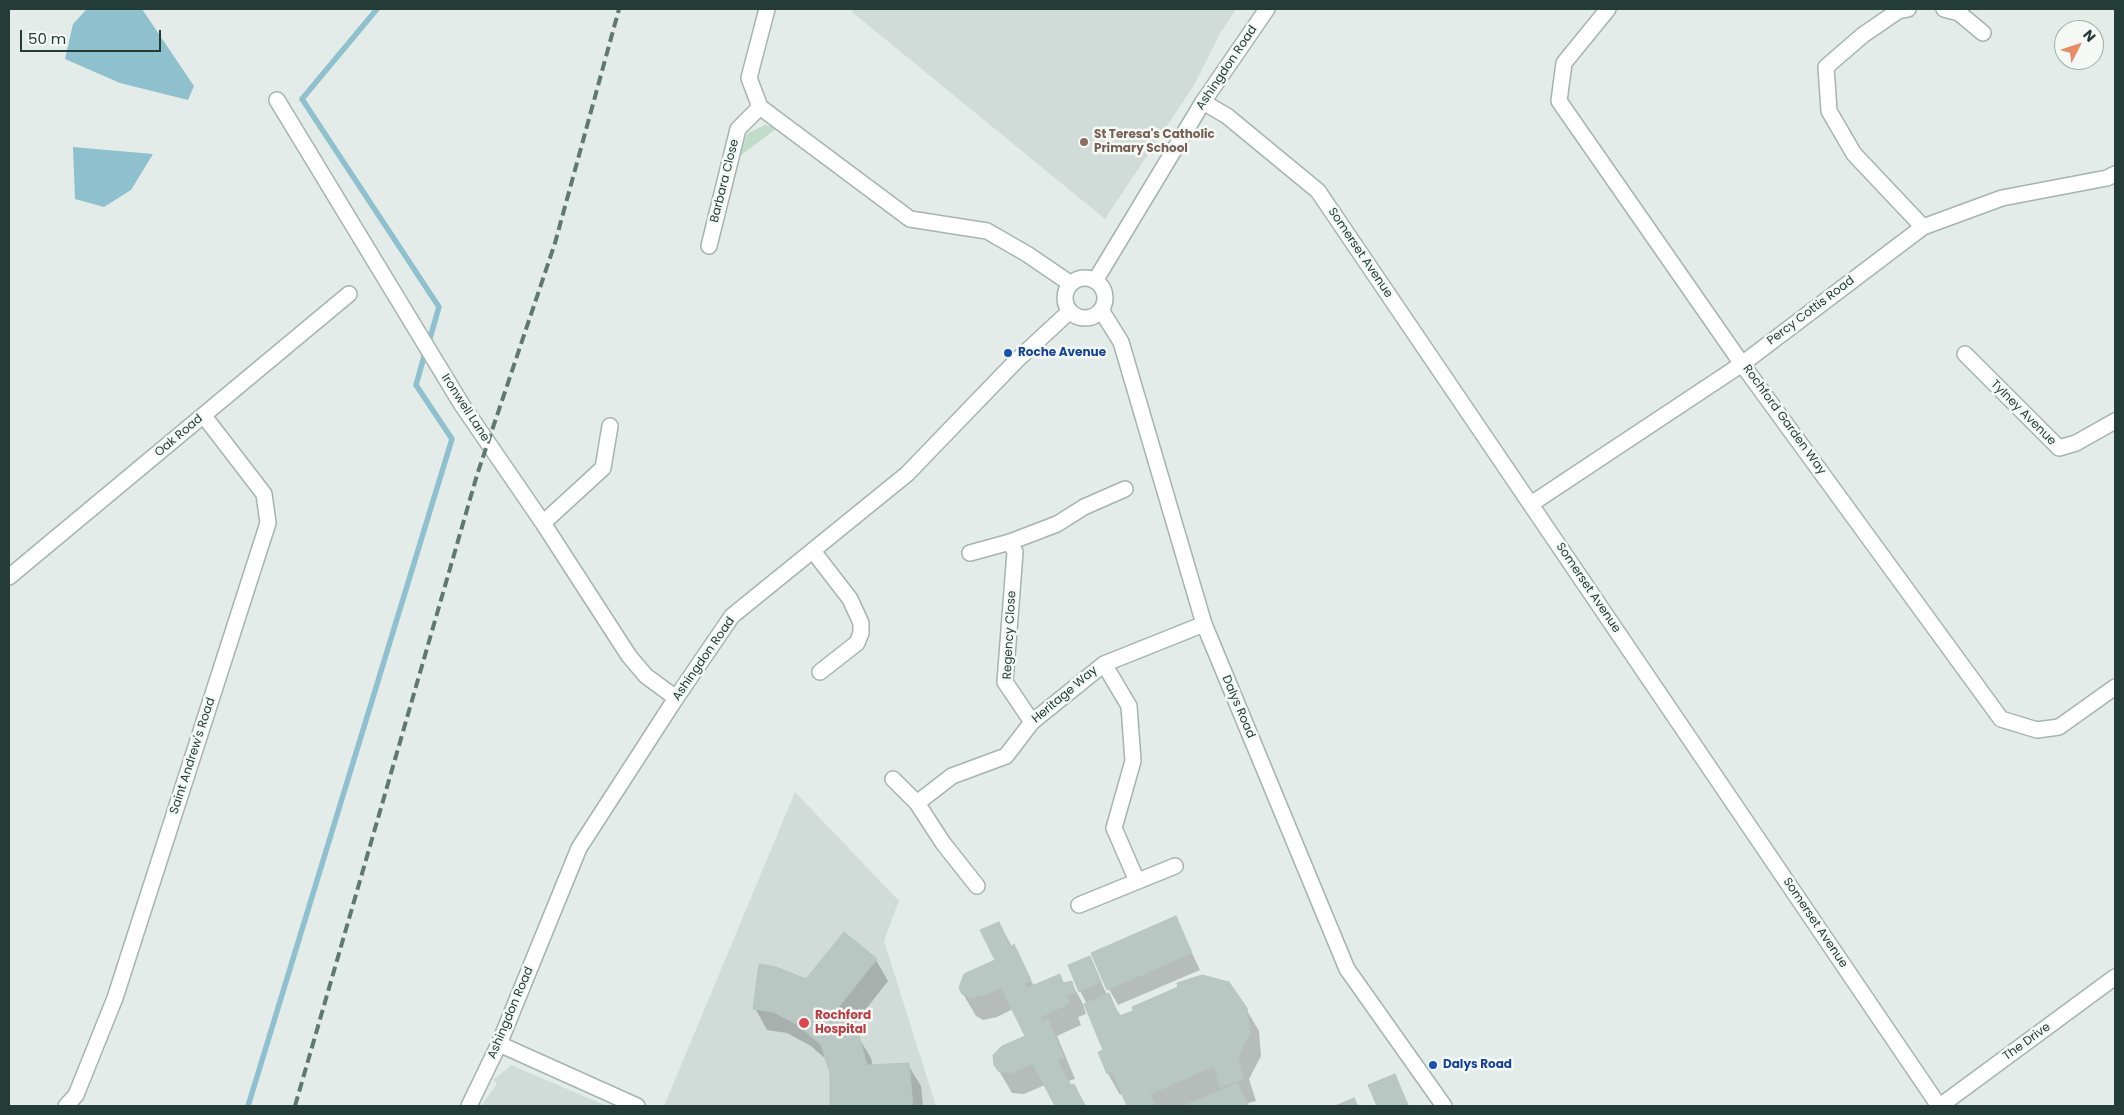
<!DOCTYPE html>
<style>
body{margin:0}
#map{position:relative;width:2124px;height:1115px;overflow:hidden;background:#e3ece9;font-family:Poppins,sans-serif}
canvas{display:block}
.frame{position:absolute;inset:0;border:10px solid #243c37;pointer-events:none}
.north{position:absolute;left:2054px;top:20px;width:50px;height:50px;box-sizing:border-box;background:#f4f9f6;border:1px solid #a1adaa;border-radius:50%;rotate:49deg;font-size:14px;font-weight:700;line-height:20px;text-align:center;color:#243c37}
.north::after{content:'';display:block;margin:auto;width:18px;height:22px;background:#e88c65;clip-path:polygon(50% 0,100% 100%,50% 72%,0 100%)}
.scale{position:absolute;left:20px;top:30px;width:141px;height:22px;box-sizing:border-box;border:2px solid #243c37;border-top:0;padding-left:6px;font-size:15px;line-height:18px;white-space:nowrap;color:#243c37;-webkit-text-stroke:4px #f4f9f6;paint-order:stroke}
</style>
<div id="map">
<canvas width="2124" height="1115"></canvas>
<div class="frame"></div>
<div class="north">N</div>
<div class="scale">50 m</div>
</div>
<script>
const ctx = document.querySelector('canvas').getContext('2d');
ctx.lineJoin = 'round';
function paint(path, color) {
  ctx.fillStyle = color;
  ctx.fill(path, 'evenodd');
}
function shape(rows) {
  const path = new Path2D();
  for (const r of rows) {
    if (r.length === 3) {
      path.moveTo(r[0] + r[2], r[1]);
      path.arc(r[0], r[1], r[2], 0, 2 * Math.PI);
      continue;
    }
    path.moveTo(r[0], r[1]);
    for (let i = 2; i < r.length; i += 2) path.lineTo(r[i], r[i + 1]);
  }
  return path;
}
function stroke(path, color, width, dash) {
  ctx.strokeStyle = color;
  ctx.lineWidth = width;
  ctx.lineCap = dash ? 'butt' : 'round';
  ctx.setLineDash(dash || []);
  ctx.stroke(path);
}
function label(font, color, halo, rows, align = 'center') {
  ctx.font = font + ' Poppins,sans-serif';
  ctx.lineWidth = 5;
  ctx.setLineDash([]);
  ctx.textBaseline = 'middle';
  ctx.strokeStyle = halo;
  ctx.fillStyle = color;
  for (const [text, x, y, turn = 0] of rows) {
    ctx.save();
    ctx.translate(x, y);
    ctx.rotate((+turn || 0) * Math.PI / 180);
    ctx.textAlign = isNaN(turn) ? turn : align;
    if (halo) ctx.strokeText(text, 0, 0);
    ctx.fillText(text, 0, 0);
    ctx.restore();
  }
}
paint(shape([
 [854,9,1236,9,1221,32,1193,87,1105,219,852,12],
 [795,792,899,901,884,941,936,1106,664,1106],
 [511,1065,607,1106,481,1106,497,1084,493,1080]
]), '#d1dcd8');
paint(shape([
 [765,125,777,128,740,156,747,134]
]), '#bedcc7');
paint(shape([
 [87,9,142,9,194,86,188,100,120,83,65,59,73,24],
 [73,147,153,154,131,190,104,207,75,199]
]), '#8fc0cd');
paint(shape([
 [1175,917,1200,970,1118,1005,1109,989],
 [999,923,1034,986,1060,975,1064,984,1071,982,1083,1004,1086,1014,1078,1017,1081,1025,1057,1036,1075,1079,1068,1081,1071,1086,1074,1085,1086,1106,1056,1106,1045,1085,1024,1094,1012,1093,995,1064,1027,1037,1013,1009,997,1017,983,1020,976,1016,963,994,996,961],
 [1090,957,1107,995,1121,1016,1246,1009,1259,1031,1261,1056,1249,1079,1256,1101,1248,1103,1249,1106,1128,1106,1123,1093,1120,1095,1108,1074,1100,1053,1104,1050,1087,1004,1080,991],
 [876,960,888,981,852,1027,871,1058,873,1066,908,1065,921,1086,923,1106,831,1106,832,1073,827,1060,811,1046,787,1033,767,1030,755,1008,806,980],
 [1395,1076,1409,1106,1379,1106,1370,1086]
]), '#0003');
stroke(shape([
 [377,9,302,99,439,307,430,338],
 [248,1106,452,439,416,385,425,353]
]), '#8fc0cd', 5.5);
const building = shape([
 [1176,916,1192,953,1107,990,1091,953,1176,916],
 [999,922,1011,948,1014,944,1031,980,1025,983,1027,988,1060,974,1063,983,1072,981,1075,993,1067,995,1070,1003,1041,1017,1042,1021,1048,1019,1064,1058,1057,1060,1071,1085,1074,1084,1085,1106,1055,1106,1033,1064,1011,1073,999,1072,994,1065,993,1055,1002,1046,1025,1036,1001,987,984,995,970,998,962,994,959,988,964,974,995,960,980,930,999,922],
 [844,932,877,959,838,1008,859,1035,867,1065,909,1063,913,1106,830,1106,830,1073,821,1045,798,1025,773,1012,753,1009,759,964,776,967,806,979,844,932],
 [1090,956,1101,982,1079,992,1068,965,1090,956],
 [1202,975,1229,982,1247,1008,1250,1033,1238,1057,1244,1079,1220,1087,1214,1066,1150,1094,1156,1106,1127,1106,1112,1071,1107,1074,1098,1052,1103,1050,1084,1004,1109,993,1119,1016,1133,1011,1132,1007,1178,987,1177,983,1202,975],
 [1395,1074,1407,1103,1400,1106,1377,1106,1368,1085,1395,1074],
 [1238,1083,1248,1106,1183,1106,1238,1083],
 [1354,1098,1358,1106,1335,1106,1354,1098]
]);
paint(building, '#b9c7c2');
stroke(building, '#b6c5c0', 1);
const minor = shape([
 [1608,9,1564,63,1559,101,1742,364,2001,719,2037,730,2059,727,2115,687],
 [1908,9,1898,11,1863,35,1826,67,1829,111,1854,154,1923,227],
 [1944,9,1959,13,1983,33],
 [277,100,462,405,543,523,629,656,646,676,676,698],
 [1203,102,1227,116,1318,191,1939,1106],
 [760,107,910,219,987,231,1027,254,1071,284],
 [709,246,738,129,760,107,749,78,767,9],
 [1965,354,2059,448,2076,443,2115,421],
 [1531,504,1742,364,1923,227,2002,198,2107,178,2115,174],
 [543,523,603,468,610,426],
 [1010,542,1015,552,1005,682,1032,722],
 [813,551,850,599,861,623,861,633,857,643,820,672],
 [970,553,1010,542,1057,524,1084,507,1125,489],
 [9,577,349,294],
 [1104,664,1129,706,1133,761,1114,828,1137,881],
 [893,779,917,803,943,843,977,886],
 [917,803,952,776,1006,756,1032,722,1104,664,1204,624],
 [1079,905,1175,866],
 [499,1044,637,1106],
 [66,1106,76,1095,115,998,268,523,264,494,204,416],
 [1940,1106,2115,977]
]);
const tertiary = shape([
 [1085,298,20],
 [1095,281,1203,102,1267,9],
 [1101,310,1121,342,1204,624,1347,969,1444,1106],
 [469,1106,499,1044,579,848,676,698,732,616,907,474,1016,361,1070,311]
]);
stroke(minor, '#a6b4b0', 18);
stroke(tertiary, '#a6b4b0', 18);
stroke(minor, '#fff', 15);
stroke(tertiary, '#fff', 15);
stroke(shape([
 [295,1106,477,475,555,243,619,9]
]), '#5f7872', 4, [10, 5]);
for (const [x, y, r, color] of [
 [1084,142,5,"#8d6e63"],
 [1008,353,5,"#1a4fb4"],
 [804,1023,6,"#e0444e"],
 [1433,1065,5,"#1a4fb4"]
]) {
  const dot = new Path2D();
  dot.arc(x, y, r, 0, 2 * Math.PI);
  ctx.fillStyle = color;
  ctx.fill(dot);
  stroke(dot, '#f4f9f6', 2);
}
label('12px', '#243c37', '#f4f9f6', [
 ["Ashingdon Road",1227,68,-56],
 ["Barbara Close",725,181,-76],
 ["Somerset Avenue",1360,253,56],
 ["Percy Cottis Road",1811,311,-37],
 ["Ironwell Lane",465,408,57],
 ["Tylney Avenue",2023,413,45],
 ["Rochford Garden Way",1784,420,54],
 ["Oak Road",179,436,-40],
 ["Somerset Avenue",1588,588,56],
 ["Regency Close",1010,635,-87],
 ["Ashingdon Road",704,659,-55],
 ["Heritage Way",1065,695,-40],
 ["Dalys Road",1238,707,67],
 ["Saint Andrew's Road",193,756,-72],
 ["Somerset Avenue",1815,923,56],
 ["Ashingdon Road",511,1013,-67],
 ["The Drive",2027,1042,-36]
]);
label('bold 12px', '#785e54', '#f4f9f6', [
 ["St Teresa's Catholic",1094,135],
 ["Primary School",1094,149]
], 'left');
label('bold 12px', '#164399', '#f4f9f6', [
 ["Roche Avenue",1018,353],
 ["Dalys Road",1443,1065]
], 'left');
label('bold 12px', '#be3a42', '#f4f9f6', [
 ["Rochford",815,1016],
 ["Hospital",815,1030]
], 'left');
</script>
